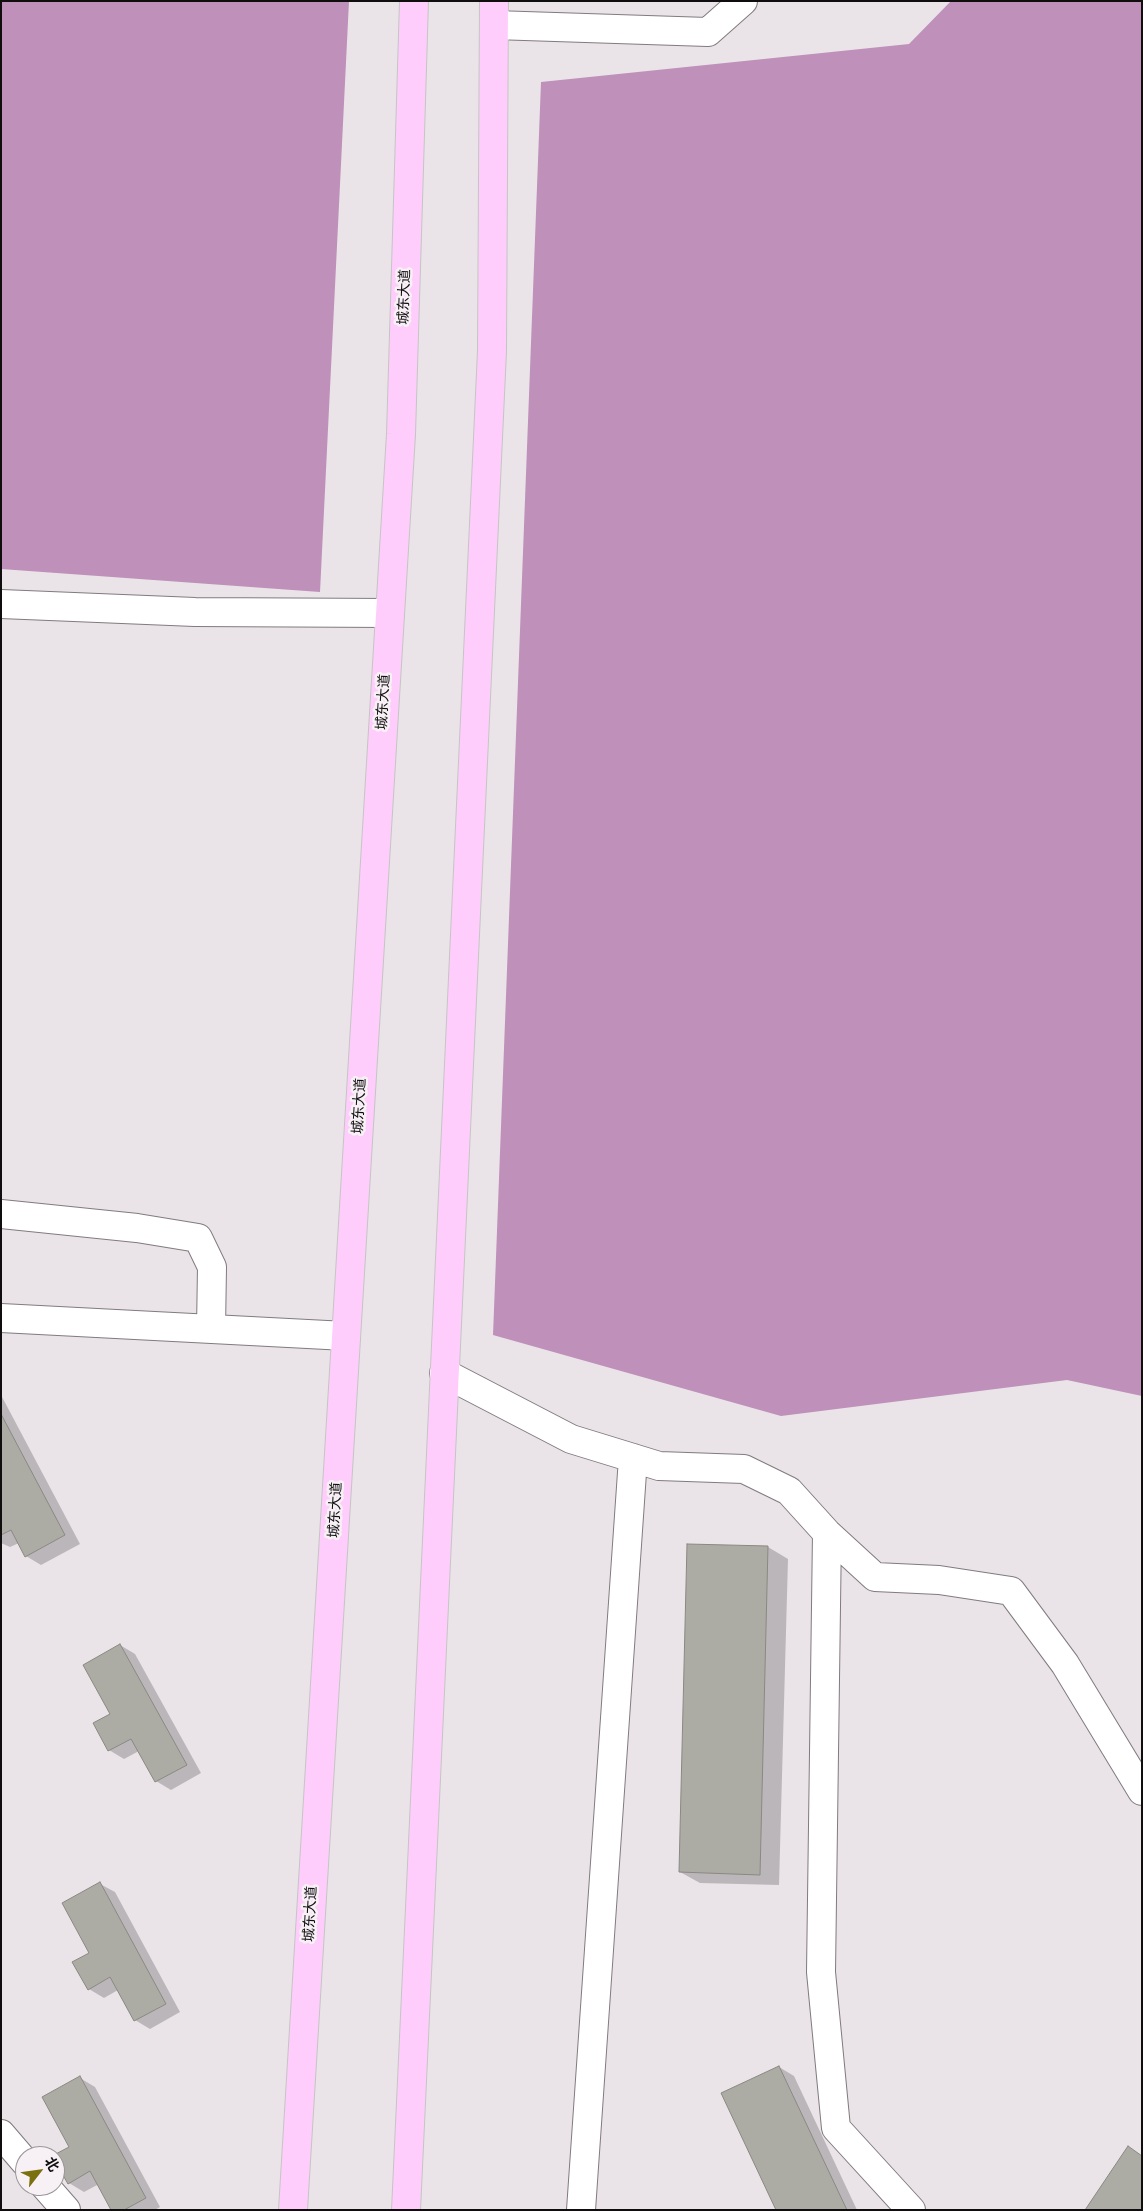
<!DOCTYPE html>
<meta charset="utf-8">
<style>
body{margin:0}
#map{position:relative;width:1143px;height:2211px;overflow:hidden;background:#eae4e9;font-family:"Roboto Condensed","Noto Sans SC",sans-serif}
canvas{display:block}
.frame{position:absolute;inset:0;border:2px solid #0f0d0e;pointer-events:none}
.north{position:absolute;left:15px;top:2146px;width:50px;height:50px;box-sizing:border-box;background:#f7f1f6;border:1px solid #9a9699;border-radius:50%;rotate:60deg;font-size:14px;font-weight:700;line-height:20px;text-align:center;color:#0f0d0e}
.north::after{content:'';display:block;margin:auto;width:18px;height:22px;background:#7b700f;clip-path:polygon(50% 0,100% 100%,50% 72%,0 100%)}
</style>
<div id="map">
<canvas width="1143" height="2211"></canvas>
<div class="frame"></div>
<div class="north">北</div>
</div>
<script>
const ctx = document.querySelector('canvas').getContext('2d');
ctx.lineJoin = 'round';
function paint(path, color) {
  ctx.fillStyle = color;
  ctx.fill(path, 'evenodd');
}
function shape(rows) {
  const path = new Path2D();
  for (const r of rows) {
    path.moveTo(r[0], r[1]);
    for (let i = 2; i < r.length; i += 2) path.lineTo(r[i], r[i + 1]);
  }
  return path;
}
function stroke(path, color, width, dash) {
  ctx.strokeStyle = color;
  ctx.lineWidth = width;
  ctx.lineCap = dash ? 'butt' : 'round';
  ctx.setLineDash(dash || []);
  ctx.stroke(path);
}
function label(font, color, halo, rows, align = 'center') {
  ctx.font = font + ' "Roboto Condensed","Noto Sans SC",sans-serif';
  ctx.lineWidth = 5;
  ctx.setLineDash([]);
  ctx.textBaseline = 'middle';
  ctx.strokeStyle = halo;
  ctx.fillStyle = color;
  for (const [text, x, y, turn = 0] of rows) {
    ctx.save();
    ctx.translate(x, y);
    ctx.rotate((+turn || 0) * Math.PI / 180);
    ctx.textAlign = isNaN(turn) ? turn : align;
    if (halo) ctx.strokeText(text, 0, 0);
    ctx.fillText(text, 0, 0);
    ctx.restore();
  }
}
paint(shape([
 [1,1,349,1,320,592,1,569],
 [951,1,1142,1,1142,1396,1067,1380,781,1416,493,1335,541,82,909,44]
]), '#be90ba');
paint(shape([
 [1,1395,80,1544,41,1565,26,1556,19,1543,10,1547,1,1543],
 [689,1545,768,1547,788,1559,779,1885,700,1883,680,1872],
 [120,1645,135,1654,201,1773,171,1790,156,1781,139,1751,124,1759,109,1750,111,1714],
 [100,1884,115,1892,180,2012,150,2029,135,2020,118,1990,104,1998,89,1989,91,1953],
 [779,2067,794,2076,857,2210,777,2210],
 [80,2078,95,2087,160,2207,155,2210,113,2210,99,2184,84,2192,69,2183,55,2156,71,2147]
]), '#0003');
const building = shape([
 [1,1414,65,1535,25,1557,11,1530,1,1535,1,1414],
 [687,1544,768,1546,760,1875,679,1872,687,1544],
 [120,1644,187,1765,155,1782,131,1739,108,1751,93,1723,110,1714,83,1665,120,1644],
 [100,1882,166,2004,134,2021,110,1977,88,1990,72,1962,89,1953,62,1903,100,1882],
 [779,2066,847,2210,776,2210,721,2093,779,2066],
 [80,2076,146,2198,124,2210,111,2210,90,2171,68,2184,55,2161,55,2156,52,2156,69,2147,42,2097,80,2076],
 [1128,2146,1142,2156,1142,2210,1085,2210,1128,2146]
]);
paint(building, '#acaca5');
stroke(building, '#898882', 1);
const minor = shape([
 [494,25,708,32,743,1],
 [1,604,195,612,390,613],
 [1,1214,137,1228,198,1238,212,1267,211,1329],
 [1,1318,346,1336],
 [444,1373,571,1439,659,1466,744,1469,789,1491,827,1533,875,1577,939,1580,1011,1591,1065,1664,1142,1791],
 [827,1533,821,1972,836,2128,911,2210],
 [1,2134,25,2162],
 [45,2186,66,2210],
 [581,2210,633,1458]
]);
const major = shape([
 [293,2210,401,434,414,1],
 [406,2210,492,351,494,1]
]);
stroke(minor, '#807b7f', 30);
stroke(major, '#c5c5c5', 30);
stroke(minor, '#fff', 28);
stroke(major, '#fecdfb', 28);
label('14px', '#0f0d0e', '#f7f1f6', [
 ["城东大道",405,297,-88],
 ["城东大道",384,702,-87],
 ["城东大道",360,1106,-87],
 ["城东大道",336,1510,-87],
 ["城东大道",311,1914,-87]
]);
</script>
